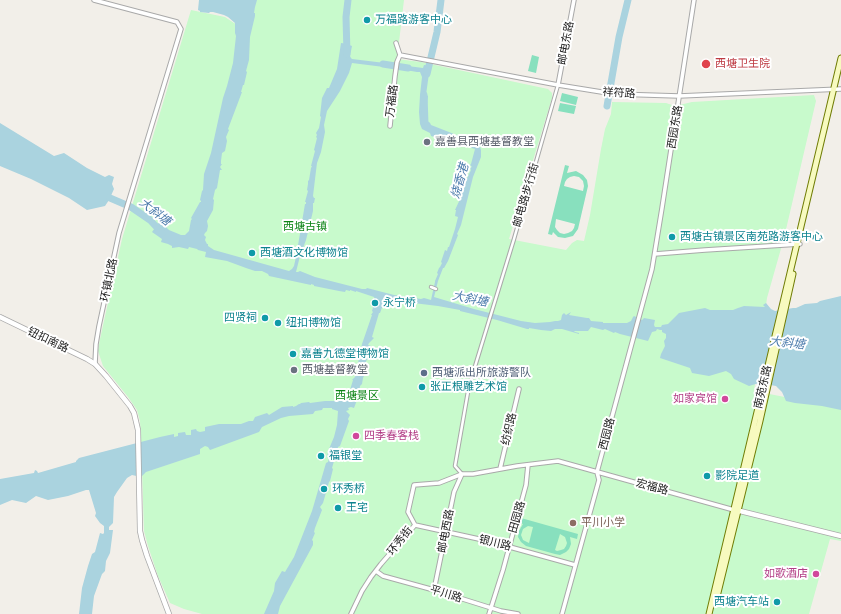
<!DOCTYPE html>
<meta charset="utf-8">
<style>
body{margin:0}
canvas{display:block;background:#f2efe9}
</style>
<canvas width="841" height="614"></canvas>
<script>
const ctx = document.querySelector('canvas').getContext('2d');
ctx.lineJoin = 'round';
function paint(path, color) {
  ctx.fillStyle = color;
  ctx.fill(path, 'evenodd');
}
function shape(rows) {
  const path = new Path2D();
  for (const r of rows) {
    path.moveTo(r[0], r[1]);
    for (let i = 2; i < r.length; i += 2) path.lineTo(r[i], r[i + 1]);
  }
  return path;
}
function stroke(path, color, width, dash) {
  ctx.strokeStyle = color;
  ctx.lineWidth = width;
  ctx.lineCap = dash ? 'butt' : 'round';
  ctx.setLineDash(dash || []);
  ctx.stroke(path);
}
function label(font, color, halo, rows, align = 'center') {
  ctx.font = font + ' Raleway,"Noto Sans SC",sans-serif';
  ctx.lineWidth = 4;
  ctx.setLineDash([]);
  ctx.textBaseline = 'middle';
  ctx.strokeStyle = halo;
  ctx.fillStyle = color;
  for (const [text, x, y, turn = 0] of rows) {
    ctx.save();
    ctx.translate(x, y);
    ctx.rotate((+turn || 0) * Math.PI / 180);
    ctx.textAlign = isNaN(turn) ? turn : align;
    if (halo) ctx.strokeText(text, 0, 0);
    ctx.fillText(text, 0, 0);
    ctx.restore();
  }
}
paint(shape([
 [254,0,404,0,397,59,421,62,548,89,552,93,552,98,509,239,566,250,572,243,577,240,584,241,590,215,601,149,605,129,611,114,612,102,666,103,675,106,692,102,814,95,816,101,784,238,767,298,754,391,841,408,841,541,830,539,809,614,202,614,184,609,170,603,158,576,148,546,144,531,141,439,140,421,137,410,128,397,103,366,98,351,100,339,122,239,191,10,225,17,234,23,247,27]
]), '#c8facc');
paint(shape([
 [532,55,539,57,536,73,528,71],
 [562,93,578,97,576,105,560,101],
 [560,103,576,106,574,114,558,111],
 [565,165,569,166,567,173,576,171,583,175,587,180,588,186,578,229,573,236,565,238,558,237,553,232,552,235,548,234],
 [574,176,579,177,583,181,584,186,583,191,564,186,565,182,567,179,570,177],
 [556,219,575,224,574,228,572,231,568,233,564,234,560,233,557,230,555,227],
 [521,518,578,534,577,539,570,537,571,544,569,549,566,552,560,555,555,554,526,546,521,542,518,537,519,531,523,524,520,523],
 [528,526,533,527,529,543,523,540,521,535,523,529],
 [560,534,565,537,567,543,566,546,564,549,561,550,557,551,555,550]
]), '#88e0be');
paint(shape([
 [199,0,257,0,255,7,254,13,255,13,255,16,250,37,249,60,246,71,247,72,244,85,243,85,241,92,242,92,228,129,229,130,226,137,227,141,225,151,222,153,221,161,221,164,222,164,220,167,222,170,220,170,217,188,215,190,213,199,214,200,213,210,207,221,208,226,207,231,205,233,204,235,206,237,205,240,207,244,208,244,208,246,214,250,289,271,292,269,294,266,296,257,305,204,306,204,306,202,305,202,308,191,307,190,308,184,308,181,309,180,311,168,312,166,311,166,315,151,314,150,317,138,316,137,317,135,316,133,319,128,321,117,320,116,322,98,327,88,329,88,337,69,341,43,349,44,349,45,352,46,350,56,351,58,352,59,393,64,392,68,352,63,349,73,340,91,327,111,324,125,325,132,321,152,317,163,316,171,313,196,314,198,315,198,314,203,313,203,313,211,306,240,303,248,302,248,296,272,298,272,300,271,315,277,362,289,366,289,367,288,394,295,421,299,424,298,431,300,435,282,435,281,438,274,437,273,439,268,440,267,442,263,441,262,445,250,447,251,448,247,449,247,455,229,458,217,455,216,456,210,455,210,462,195,460,194,464,185,471,170,470,168,472,167,470,165,471,164,475,149,431,136,430,133,422,129,420,124,419,112,420,95,422,77,420,72,417,72,400,69,400,65,423,68,424,65,430,66,426,95,428,96,427,104,423,104,423,114,424,117,431,125,472,141,478,144,479,144,481,150,481,157,473,177,461,225,457,234,458,235,448,261,444,268,443,268,438,281,434,297,474,309,521,321,535,323,550,322,555,321,558,321,561,320,562,315,564,313,566,315,571,312,569,315,587,318,589,318,591,321,603,322,603,323,627,323,631,321,633,317,634,316,642,320,644,318,655,320,654,325,655,327,661,327,662,325,668,324,679,313,705,308,710,310,733,310,738,308,744,306,765,307,763,305,766,303,771,309,775,311,793,308,796,308,805,304,817,303,820,301,841,296,841,410,822,406,795,403,786,401,782,392,776,386,759,383,749,386,734,379,731,374,726,371,709,376,692,373,690,368,660,358,661,354,665,346,664,341,666,338,666,334,662,332,662,330,660,330,657,329,656,331,652,332,648,341,620,334,615,332,614,333,605,329,603,330,591,327,588,331,574,331,575,332,579,333,579,334,562,329,555,329,551,331,541,330,529,328,529,329,527,329,497,320,460,311,460,310,438,306,405,302,388,299,385,299,380,313,379,313,372,337,374,338,369,343,368,345,371,346,369,352,367,354,366,356,368,357,367,360,366,361,366,367,364,376,363,378,362,384,360,386,359,393,356,399,357,400,354,408,351,407,348,408,349,410,346,411,350,415,348,419,349,421,340,446,338,447,337,453,338,454,338,455,336,456,334,461,332,468,333,469,330,481,329,482,323,503,320,507,322,510,315,528,314,532,315,533,312,540,313,541,313,545,280,606,278,614,264,614,274,591,275,583,282,571,285,572,294,557,312,511,326,463,328,462,329,459,327,457,329,449,334,437,337,425,338,411,332,409,332,408,323,408,322,410,315,411,313,414,289,416,281,418,262,427,259,432,210,450,208,447,205,446,200,449,200,454,146,472,141,477,132,475,127,478,117,492,114,497,113,523,109,527,109,530,113,530,110,553,106,561,105,571,102,574,94,596,92,614,79,614,82,588,88,566,92,554,95,552,100,533,103,534,104,533,104,526,100,523,95,516,96,513,89,490,86,490,68,496,48,500,36,496,26,503,12,500,0,505,0,479,34,473,35,470,37,471,38,473,76,462,76,461,79,458,160,437,174,434,174,437,178,436,178,433,185,432,186,435,191,435,191,430,196,429,197,431,200,432,205,431,205,427,219,424,241,424,249,421,253,421,255,417,267,413,269,415,282,407,293,406,293,407,296,406,299,404,300,404,301,403,309,402,310,403,325,401,335,401,347,399,346,397,349,398,350,390,353,380,352,380,355,377,355,372,356,372,359,364,358,363,362,344,372,315,371,315,373,312,372,311,375,300,374,297,356,291,356,292,350,290,350,291,346,290,345,292,339,291,314,286,314,285,311,284,311,285,269,276,268,274,262,271,255,271,246,268,227,261,205,257,206,252,198,250,197,249,189,247,188,249,179,247,172,248,172,246,168,244,161,242,162,239,152,232,160,221,169,230,181,235,185,235,189,231,191,220,192,219,191,218,200,202,201,202,201,201,200,200,202,191,203,190,204,174,211,153,223,98,227,86,233,63,236,36,235,33,235,23,228,17,224,15,213,12,210,12,209,13,200,12,200,11,198,10],
 [0,123,54,156,64,153,87,168,105,177,109,175,114,177,112,184,114,189,109,200,105,206,87,210,69,198,31,179,0,166]
]), '#aad3df');
stroke(shape([
 [347,54,346,17,348,0],
 [383,64,408,68],
 [427,74,437,32,441,0],
 [424,95,425,124,427,125],
 [607,106,619,37,628,0],
 [110,198,131,207,150,220,162,233]
]), '#aad3df', 7);
const pedestrian = shape([
 [431,287,436,289],
 [462,474,455,466,469,386,514,239,558,85]
]);
const minor = shape([
 [94,0,177,22,181,29,119,233,99,326,96,344,95,364],
 [400,55,558,85,614,94,679,96,841,89],
 [558,85,574,0],
 [390,126,395,76,397,62,400,55,396,43],
 [655,254,705,250,800,244],
 [500,469,519,389],
 [415,525,488,541,575,565],
 [376,571,383,576,434,590,501,611,518,614],
 [434,590,454,492,462,474],
 [351,614,362,591,371,577,381,564,415,525,408,512,414,485,439,483,462,474,473,474,517,466,558,461,734,510],
 [489,614,503,570,526,485,528,465],
 [562,614,599,480,597,472,652,269,662,208,694,0]
]);
const tertiary = shape([
 [0,317,87,359,95,364,106,376,130,406,134,413,138,430,140,531,142,540,147,556,169,614],
 [736,510,841,536]
]);
const secondary = shape([
 [716,601,760,421,793,274],
 [709,614,841,58]
]);
stroke(pedestrian, '#a9a9a9', 4.5);
stroke(minor, '#a9a9a9', 5.5);
stroke(tertiary, '#a9a9a9', 6);
stroke(secondary, '#707d05', 7);
stroke(pedestrian, '#fff', 2.5);
stroke(minor, '#fff', 3.5);
stroke(tertiary, '#fff', 4.5);
stroke(secondary, '#f7fabf', 5);
for (const [x, y, r, color] of [
 [367,20,4,"#0f9aa8"],
 [706,64,5,"#e0444e"],
 [427,142,4,"#6b7280"],
 [672,237,4,"#0f9aa8"],
 [252,253,4,"#0f9aa8"],
 [375,303,4,"#0f9aa8"],
 [265,318,4,"#0f9aa8"],
 [278,323,4,"#0f9aa8"],
 [293,354,4,"#0f9aa8"],
 [294,370,4,"#6b7280"],
 [424,373,4,"#5c6f8a"],
 [422,387,4,"#0f9aa8"],
 [725,399,4,"#d1479c"],
 [356,436,4,"#d1479c"],
 [321,456,4,"#0f9aa8"],
 [707,476,4,"#0f9aa8"],
 [324,489,4,"#0f9aa8"],
 [338,508,4,"#0f9aa8"],
 [573,523,4,"#8d6e63"],
 [816,574,4,"#d1479c"],
 [777,602,4,"#0f9aa8"]
]) {
  const dot = new Path2D();
  dot.arc(x, y, r, 0, 2 * Math.PI);
  ctx.fillStyle = color;
  ctx.fill(dot);
  stroke(dot, '#fff', 1.5);
}
label('11px', '#0d838f', '#fff', [
 ["万福路游客中心",375,20],
 ["西塘古镇景区南苑路游客中心",680,237],
 ["西塘酒文化博物馆",260,253],
 ["永宁桥",383,303],
 ["四贤祠",257,318,"right"],
 ["纽扣博物馆",286,323],
 ["嘉善九德堂博物馆",301,354],
 ["张正根雕艺术馆",430,387],
 ["福银堂",329,456],
 ["影院足道",715,476],
 ["环秀桥",332,489],
 ["王宅",346,508],
 ["西塘汽车站",769,602,"right"]
], 'left');
label('11px', '#222', '#fff', [
 ["邮电东路",566,43,-79],
 ["祥符路",619,93,4],
 ["万福路",392,101,-83],
 ["西园东路",675,127,-81],
 ["邮电路步行街",526,195,-74],
 ["环镇北路",109,280,-78],
 ["钮扣南路",48,340,25],
 ["南苑东路",763,387,-77],
 ["纺织路",509,429,-77],
 ["西园路",607,434,-75],
 ["宏福路",652,487,15],
 ["田园路",517,517,-74],
 ["邮电西路",446,531,-79],
 ["环秀街",400,541,-51],
 ["银川路",495,543,14],
 ["平川路",446,594,17]
]);
label('11px', '#be3a42', '#fff', [
 ["西塘卫生院",715,64]
], 'left');
label('11px', '#5b616d', '#fff', [
 ["嘉善县西塘基督教堂",435,142],
 ["西塘基督教堂",302,370]
], 'left');
label('11px', '#0c8416', '#fff', [
 ["西塘古镇",305,227],
 ["西塘景区",357,396]
]);
label('11px', '#4e5e75', '#fff', [
 ["西塘派出所旅游警队",432,373]
], 'left');
label('11px', '#b23c85', '#fff', [
 ["如家宾馆",717,399],
 ["四季春客栈",364,436,"left"],
 ["如歌酒店",808,574]
], 'right');
label('11px', '#785e54', '#fff', [
 ["平川小学",581,523]
], 'left');
label('italic 12px', '#4a7aab', '#fff', [
 ["烧香港",460,181,-74],
 ["大斜塘",155,212,38],
 ["大斜塘",470,299,11],
 ["大斜塘",787,343,6]
]);
</script>
